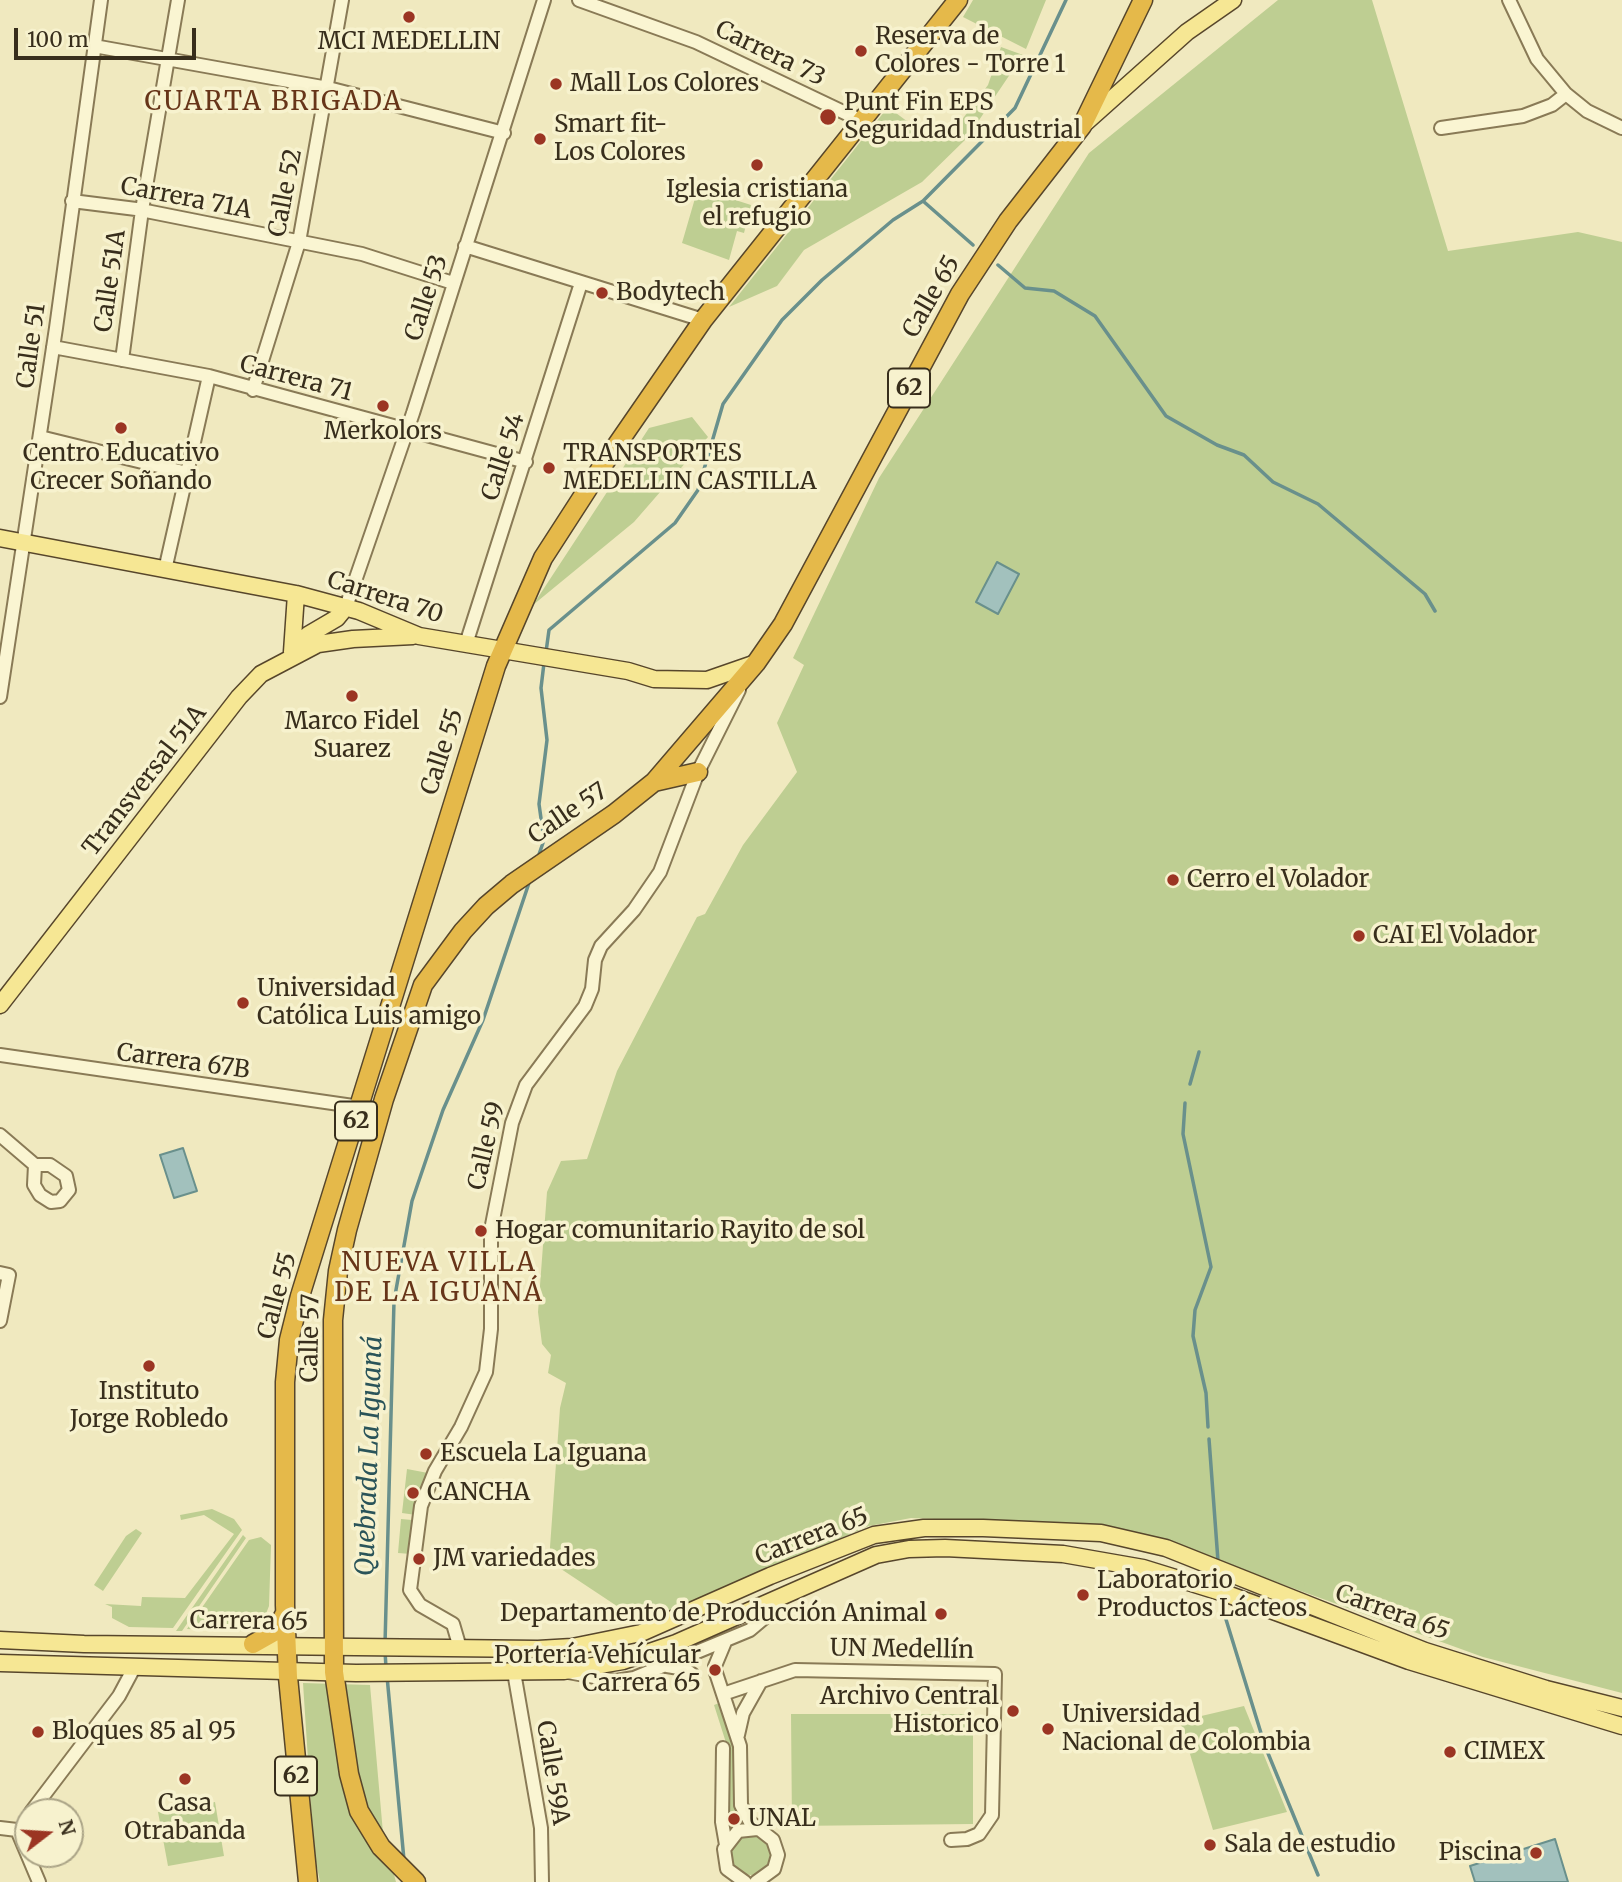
<!DOCTYPE html>
<meta charset="utf-8">
<style>
body{margin:0}
#map{position:relative;width:1622px;height:1882px;overflow:hidden;background:#f0e9bf;font-family:Merriweather,serif}
canvas{display:block}
.north{position:absolute;left:14px;top:1798px;width:70px;height:70px;box-sizing:border-box;background:#f7f2ce;border:2px solid #aba487;border-radius:50%;rotate:73deg;font-size:19px;font-weight:700;line-height:28px;text-align:center;color:#382e1c}
.north::after{content:'';display:block;margin:auto;width:24px;height:32px;background:#9b3523;clip-path:polygon(50% 0,100% 100%,50% 72%,0 100%)}
.scale{position:absolute;left:14px;top:28px;width:182px;height:32px;box-sizing:border-box;border:4px solid #382e1c;border-top:0;padding-left:9px;font-size:21px;line-height:24px;white-space:nowrap;color:#382e1c;-webkit-text-stroke:5px #f7f2ce;paint-order:stroke}
</style>
<div id="map">
<canvas width="1622" height="1882"></canvas>
<div class="north">N</div>
<div class="scale">100 m</div>
</div>
<script>
const ctx = document.querySelector('canvas').getContext('2d');
ctx.lineJoin = 'round';
function paint(path, color) {
  ctx.fillStyle = color;
  ctx.fill(path, 'evenodd');
}
function shape(rows) {
  const path = new Path2D();
  for (const r of rows) {
    if (r.length === 3) {
      path.moveTo(r[0] + r[2], r[1]);
      path.arc(r[0], r[1], r[2], 0, 2 * Math.PI);
      continue;
    }
    path.moveTo(r[0], r[1]);
    for (let i = 2; i < r.length; i += 2) path.lineTo(r[i], r[i + 1]);
  }
  return path;
}
function stroke(path, color, width, dash) {
  ctx.strokeStyle = color;
  ctx.lineWidth = width;
  ctx.lineCap = dash ? 'butt' : 'round';
  ctx.setLineDash(dash || []);
  ctx.stroke(path);
}
function label(font, color, halo, rows, align = 'center') {
  ctx.font = font + ' Merriweather,serif';
  ctx.lineWidth = 7;
  ctx.setLineDash([]);
  ctx.textBaseline = 'middle';
  ctx.strokeStyle = halo;
  ctx.fillStyle = color;
  for (const [text, x, y, turn = 0] of rows) {
    ctx.save();
    ctx.translate(x, y);
    ctx.rotate((+turn || 0) * Math.PI / 180);
    ctx.textAlign = isNaN(turn) ? turn : align;
    if (halo) ctx.strokeText(text, 0, 0);
    ctx.fillText(text, 0, 0);
    ctx.restore();
  }
}
paint(shape([
 [973,0,1046,0,1026,49,963,17],
 [1278,0,1372,0,1448,251,1578,232,1622,242,1622,1693,1483,1657,1207,1557,1079,1525,911,1518,869,1526,644,1624,549,1561,560,1408,566,1383,548,1373,551,1355,542,1344,538,1312,547,1192,561,1161,587,1159,617,1071,697,917,705,914,743,845,797,772,777,723,804,665,793,658,879,478,1089,153],
 [1001,47,1023,55,967,138,922,182,804,250,777,286,729,307,888,107,920,131,961,121,988,85],
 [698,188,751,205,744,233,737,231,729,260,682,243],
 [692,417,708,437,634,522,533,605,649,428],
 [407,1469,428,1473,416,1515,402,1513],
 [212,1509,234,1519,242,1530,173,1628,129,1627,112,1618,112,1607,105,1604,141,1606,142,1597,185,1598,234,1534,204,1515,181,1520,180,1515],
 [401,1519,412,1520,411,1554,398,1553],
 [136,1529,142,1533,103,1591,94,1585,126,1536],
 [243,1535,246,1538,182,1631,176,1631],
 [261,1537,271,1545,269,1606,262,1624,250,1631,187,1629,249,1540],
 [303,1683,370,1685,383,1833,396,1882,320,1882,314,1852],
 [722,1702,738,1748,743,1818,729,1827,728,1749,714,1705],
 [1244,1706,1287,1812,1213,1830,1180,1721],
 [791,1714,973,1714,973,1824,792,1826],
 [215,1802,224,1856,168,1866,158,1812],
 [752,1854,21]
]), '#bece92');
const water = shape([
 [997,562,1019,574,998,614,976,602,997,562],
 [183,1148,197,1191,174,1198,160,1155,183,1148],
 [1555,1839,1568,1882,1475,1882,1470,1866,1555,1839]
]);
paint(water, '#a2c1bd');
stroke(water, '#69908c', 2);
stroke(shape([
 [923,201,973,245],
 [998,265,1025,288,1054,291,1095,316,1166,416,1217,445,1244,455,1273,482,1318,504,1425,594,1435,611],
 [546,652,549,630,675,523,698,490,723,404,782,320,822,280,893,220,923,201,1015,108,1066,0],
 [537,860,544,840,539,804,547,740,541,688,544,663],
 [1190,1084,1199,1052],
 [1185,1103,1183,1134,1211,1267,1195,1310,1193,1336,1206,1393,1208,1427],
 [1209,1439,1218,1561],
 [1224,1613,1265,1746,1318,1875],
 [385,1644,394,1301,412,1201,443,1110,483,1020,530,880],
 [385,1651,386,1668],
 [387,1676,404,1860]
]), '#69908c', 3.5);
const minor = shape([
 [579,0,696,42,862,121],
 [1509,0,1537,59,1566,94,1587,111,1622,128],
 [94,46,328,88,504,133],
 [1441,128,1523,116,1552,105,1566,94],
 [72,201,136,209,362,254,453,283],
 [465,246,703,320],
 [53,347,209,376,526,462],
 [122,360,142,210,178,0],
 [253,390,299,242,342,0],
 [40,437,187,473],
 [165,570,209,376],
 [346,607,413,413,544,0],
 [466,644,581,283],
 [0,697,56,328,101,0],
 [0,1055,360,1107],
 [0,1135,35,1165,50,1165,66,1176,69,1190,60,1201,51,1202,40,1195,34,1185,35,1165],
 [0,1273,9,1275,0,1321],
 [460,1648,453,1624,420,1605,410,1590,421,1506,435,1471,461,1427,486,1372,491,1329,491,1230,512,1123,526,1085,585,1006,592,989,595,960,601,946,634,910,660,872,698,772,739,690],
 [667,1666,685,1669,693,1675],
 [715,1666,725,1642],
 [514,1672,541,1828,542,1882],
 [568,1672,616,1681,634,1678,750,1630,769,1614,778,1598],
 [716,1673,740,1746,741,1805,750,1822,773,1840,778,1855,774,1869,756,1882],
 [723,1694,795,1670,995,1674,992,1815,979,1834,967,1839,951,1840],
 [738,1735,743,1713,761,1681],
 [723,1748,722,1822,726,1845],
 [31,1812,119,1696,135,1666],
 [0,1828,17,1830],
 [17,1830,39,1882],
 [745,1882,727,1869,724,1849,738,1831,757,1829]
]);
const major = shape([
 [1084,124,1187,32,1233,0],
 [0,538,296,594,359,611,419,636,628,671,654,679,707,680,756,663],
 [292,652,296,594],
 [294,653,308,635,337,618,346,607],
 [0,1005,239,697,261,674,318,644,353,639,413,636],
 [0,1640,84,1644,538,1649,572,1647,641,1633,770,1576,874,1535,924,1528,983,1528,1101,1533,1166,1548,1425,1651,1546,1689,1622,1708],
 [0,1663,356,1673,564,1671,623,1661,676,1643,876,1555,909,1549,945,1548,1063,1554,1143,1568,1227,1594,1409,1661,1622,1726]
]);
const highway = shape([
 [654,782,698,772],
 [253,1644,276,1631,284,1615],
 [308,1882,288,1677,285,1605,285,1382,289,1340,300,1296,496,666,543,558,605,462,703,320,958,0],
 [416,1882,381,1847,359,1811,349,1774,334,1672,333,1320,338,1271,347,1230,384,1099,423,985,463,931,486,906,512,884,614,814,654,782,756,663,783,624,960,294,1008,221,1082,126,1143,0]
]);
stroke(minor, '#897a56', 16);
stroke(major, '#57462b', 19);
stroke(highway, '#57462b', 21);
stroke(minor, '#faf5d2', 12);
stroke(major, '#f6e794', 16);
stroke(highway, '#e5b94a', 18);
for (const [x, y, r, color] of [
 [409,17,7,"#9b3523"],
 [861,51,7,"#9b3523"],
 [556,84,7,"#9b3523"],
 [828,117,9,"#9b3523"],
 [540,139,7,"#9b3523"],
 [757,165,7,"#9b3523"],
 [602,293,7,"#9b3523"],
 [383,406,7,"#9b3523"],
 [121,428,7,"#9b3523"],
 [549,468,7,"#9b3523"],
 [352,696,7,"#9b3523"],
 [1173,880,7,"#9b3523"],
 [1359,936,7,"#9b3523"],
 [243,1003,7,"#9b3523"],
 [481,1231,7,"#9b3523"],
 [149,1366,7,"#9b3523"],
 [426,1454,7,"#9b3523"],
 [413,1493,7,"#9b3523"],
 [419,1559,7,"#9b3523"],
 [1083,1595,7,"#9b3523"],
 [941,1614,7,"#9b3523"],
 [715,1670,7,"#9b3523"],
 [1013,1711,7,"#9b3523"],
 [1048,1729,7,"#9b3523"],
 [38,1732,7,"#9b3523"],
 [1450,1752,7,"#9b3523"],
 [185,1779,7,"#9b3523"],
 [734,1819,7,"#9b3523"],
 [1210,1845,7,"#9b3523"],
 [1536,1853,7,"#9b3523"]
]) {
  const dot = new Path2D();
  dot.arc(x, y, r, 0, 2 * Math.PI);
  ctx.fillStyle = color;
  ctx.fill(dot);
  stroke(dot, '#f7f2ce', 2.5);
}
for (const [x, y, w] of [
 [909,388,42],
 [356,1121,42],
 [296,1776,42]
]) {
  const box = new Path2D();
  box.roundRect(x - w / 2, y - 19.5, w, 39, 5);
  ctx.fillStyle = '#f7f2ce';
  ctx.fill(box);
  stroke(box, '#382e1c', 2);
}
label('bold 23px', '#382e1c', null, [
 ["62",909,388],
 ["62",356,1121],
 ["62",296,1776]
]);
label('24px', '#382e1c', '#f7f2ce', [
 ["Reserva de",875,37],
 ["Colores - Torre 1",875,65],
 ["MCI MEDELLIN",409,42,"center"],
 ["Mall Los Colores",570,84],
 ["Punt Fin EPS",844,103],
 ["Seguridad Industrial",844,131],
 ["Smart fit-",554,125],
 ["Los Colores",554,153],
 ["Iglesia cristiana",757,190,"center"],
 ["el refugio",757,218,"center"],
 ["Bodytech",616,293],
 ["Merkolors",383,432,"center"],
 ["Centro Educativo",121,454,"center"],
 ["Crecer Soñando",121,482,"center"],
 ["TRANSPORTES",563,454],
 ["MEDELLIN CASTILLA",563,482],
 ["Marco Fidel",352,722,"center"],
 ["Suarez",352,750,"center"],
 ["Cerro el Volador",1187,880],
 ["CAI El Volador",1373,936],
 ["Universidad",257,989],
 ["Católica Luis amigo",257,1017],
 ["Hogar comunitario Rayito de sol",495,1231],
 ["Instituto",149,1392,"center"],
 ["Jorge Robledo",149,1420,"center"],
 ["Escuela La Iguana",440,1454],
 ["CANCHA",427,1493],
 ["JM variedades",433,1559],
 ["Laboratorio",1097,1581],
 ["Productos Lácteos",1097,1609],
 ["Departamento de Producción Animal",927,1614,"right"],
 ["Portería Vehícular",701,1656,"right"],
 ["Carrera 65",701,1684,"right"],
 ["Archivo Central",999,1697,"right"],
 ["Historico",999,1725,"right"],
 ["Universidad",1062,1715],
 ["Nacional de Colombia",1062,1743],
 ["Bloques 85 al 95",52,1732],
 ["CIMEX",1464,1752],
 ["Casa",185,1804,"center"],
 ["Otrabanda",185,1832,"center"],
 ["UNAL",748,1819],
 ["Sala de estudio",1224,1845],
 ["Piscina",1522,1853,"right"]
], 'left');
label('24px', '#382e1c', '#f7f2ce', [
 ["Carrera 73",770,54,26],
 ["Calle 52",286,193,-79],
 ["Carrera 71A",186,199,11],
 ["Calle 51A",111,281,-82],
 ["Calle 65",932,297,-60],
 ["Calle 53",427,298,-72],
 ["Calle 51",32,346,-82],
 ["Carrera 71",296,379,15],
 ["Calle 54",504,457,-72],
 ["Carrera 70",385,598,18],
 ["Calle 55",443,752,-72],
 ["Transversal 51A",145,781,-52],
 ["Calle 57",568,814,-34],
 ["Carrera 67B",183,1062,8],
 ["Calle 59",487,1146,-77],
 ["Calle 55",278,1296,-75],
 ["Calle 57",311,1338,-89],
 ["Carrera 65",812,1537,-21],
 ["Carrera 65",1392,1613,20],
 ["Carrera 65",249,1622,1],
 ["UN Medellín",902,1650,1],
 ["Calle 59A",552,1773,81]
]);
ctx.letterSpacing = '2px';
label('26px', '#673519', '#f7f2ce', [
 ["CUARTA BRIGADA",274,103],
 ["NUEVA VILLA",439,1264],
 ["DE LA IGUANÁ",439,1294]
]);
ctx.letterSpacing = '0px';
label('italic 26px', '#2a5459', '#f7f2ce', [
 ["Quebrada La Iguaná",370,1456,-88]
]);
</script>
